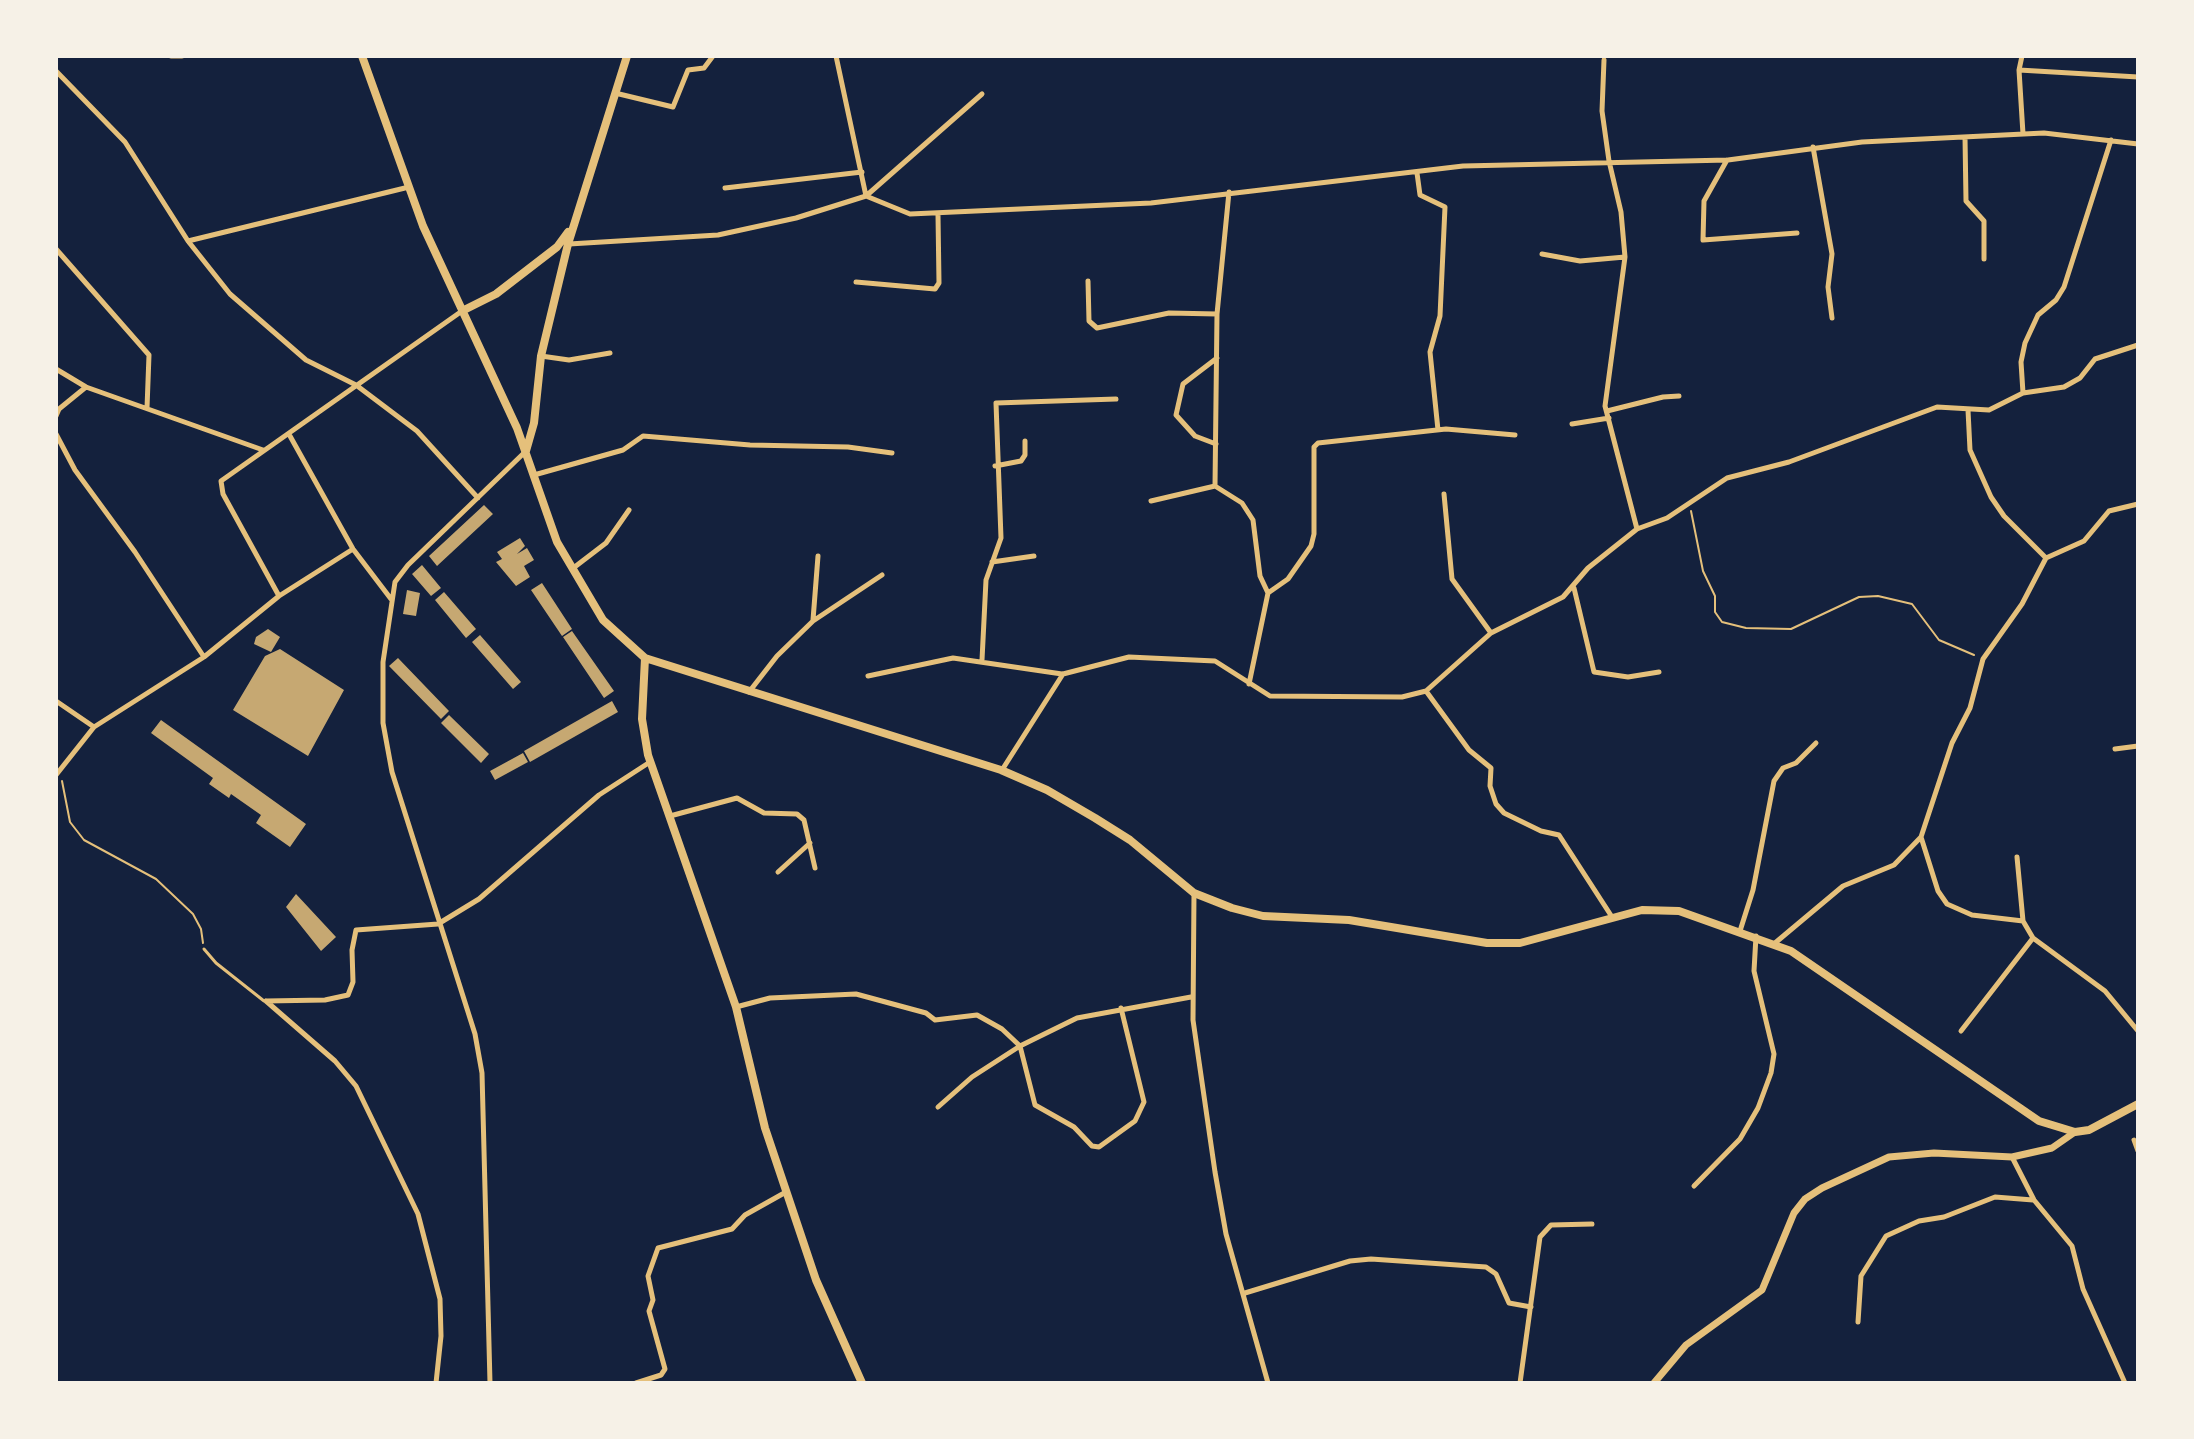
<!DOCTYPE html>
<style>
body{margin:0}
#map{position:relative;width:2194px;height:1439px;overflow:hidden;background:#14213d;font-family:Poppins,sans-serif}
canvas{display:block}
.frame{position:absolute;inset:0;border:58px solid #f6f1e7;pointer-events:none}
</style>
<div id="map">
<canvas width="2194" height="1439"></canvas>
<div class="frame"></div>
</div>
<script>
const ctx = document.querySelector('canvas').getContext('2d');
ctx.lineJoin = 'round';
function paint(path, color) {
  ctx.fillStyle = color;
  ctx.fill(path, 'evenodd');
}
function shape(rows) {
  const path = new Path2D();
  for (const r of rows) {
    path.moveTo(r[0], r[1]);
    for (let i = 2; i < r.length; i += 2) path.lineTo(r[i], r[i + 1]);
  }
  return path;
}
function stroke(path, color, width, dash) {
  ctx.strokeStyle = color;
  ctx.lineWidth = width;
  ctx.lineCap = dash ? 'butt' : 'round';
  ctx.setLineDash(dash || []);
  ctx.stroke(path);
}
paint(shape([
 [484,505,493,514,437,566,429,556],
 [520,538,525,546,517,554,527,548,534,560,524,566,530,577,516,586,496,562,502,559,497,552],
 [422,565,441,588,431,596,412,574],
 [542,583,572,629,562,636,531,590],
 [407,590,420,593,416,616,403,614],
 [444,592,476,629,466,638,435,600],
 [268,629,280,637,271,652,254,644,256,637],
 [572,631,614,691,604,698,563,637],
 [480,635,521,682,513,689,472,642],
 [280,649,344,690,308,756,233,710,265,656],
 [398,658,449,711,441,719,389,666],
 [612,701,618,712,530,762,524,751],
 [449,715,489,754,481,763,441,723],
 [161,720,306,824,290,847,256,823,261,815,231,794,229,798,209,784,213,778,151,733],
 [523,753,528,762,495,780,490,771],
 [296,894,336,937,321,951,286,907]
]), '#c6a872');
stroke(shape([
 [1691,511,1703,571,1715,596,1715,612,1722,622,1746,628,1791,629,1859,597,1878,596,1912,604,1939,640,1974,655],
 [62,781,70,822,84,840,156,879,193,914,201,929,203,943]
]), '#e5c07b', 2);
stroke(shape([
 [204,949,216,963,264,1001]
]), '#e5c07b', 3);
stroke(shape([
 [171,56,182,56],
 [836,56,866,196,910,214,1151,203,1463,166,1728,160,1862,142,2044,133,2138,144],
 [2022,56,2019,70,2023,134],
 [1604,60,1602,111,1609,161,1621,212,1625,257,1605,406,1637,529],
 [2019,70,2138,77],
 [56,71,125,142,188,241,230,294,306,360,356,385,417,431,478,498],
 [615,93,673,107,688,70,704,68,713,56],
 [1965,137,1966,201,1984,221,1984,259],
 [1813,147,1832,254,1828,287,1832,318],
 [1727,160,1704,201,1703,240,1797,233],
 [1417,173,1420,195,1445,207,1440,316,1430,352,1438,430],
 [725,188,862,172],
 [1229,192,1217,314,1215,486,1242,503,1253,520,1260,576,1268,593,1249,684],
 [188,241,409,187],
 [569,244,718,235,796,218,866,196,982,94],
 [56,249,149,355,147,408],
 [1542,254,1580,261,1625,257],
 [1088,281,1089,321,1097,328,1169,313,1217,314],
 [856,282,935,289,939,283,938,215],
 [541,356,569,360,610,353],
 [56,369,86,387,263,450],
 [2023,393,2021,362,2025,343,2038,315,2056,300,2064,287,2111,140],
 [1968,410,1970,450,1991,497,2004,516,2046,558],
 [1607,411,1663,397,1679,396],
 [56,416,59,409,86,387],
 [1572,424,1609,418],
 [56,434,75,470,135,552,204,657],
 [290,436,353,549,391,599],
 [1216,444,1195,436,1176,415,1183,384,1217,358],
 [995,466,1021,461,1025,455,1025,441],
 [534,475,623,450,643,436,750,445,848,447,892,453],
 [1444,494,1452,579,1491,633],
 [1151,501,1215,486],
 [2138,504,2109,511,2084,541,2046,558,2022,604,1983,659,1970,708,1952,743,1921,837,1938,891,1947,904,1972,915,2023,921,2033,938,2105,991,2138,1031],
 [992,562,1034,556],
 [572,569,606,543,629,510],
 [1574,588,1594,672,1628,677,1659,672],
 [1268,593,1288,579,1311,546,1314,534,1314,447,1318,443,1446,429,1515,435],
 [279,596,223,494,221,481,462,311],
 [813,620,818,556],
 [982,660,986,580,1001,538,996,403,1116,399],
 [868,676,953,658,1062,674],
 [1426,691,1469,750,1491,768,1490,786,1496,804,1504,813,1541,831,1559,835,1612,917],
 [749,692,777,656,813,621,882,575],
 [56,701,94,727],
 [2115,749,2138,746],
 [1002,770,1063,674,1129,657,1215,661,1270,696,1402,697,1426,691,1491,633,1563,597,1588,568,1637,529,1667,518,1727,478,1789,462,1937,407,1989,410,2023,393,2064,387,2080,378,2095,359,2138,345],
 [56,775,94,727,204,657,279,596,353,549],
 [670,816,737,798,764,813,797,814,804,820,815,868],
 [2017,857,2023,921],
 [778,872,810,843],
 [1194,893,1193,1020,1215,1172,1226,1234,1268,1383],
 [1740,931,1753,890,1774,781,1783,768,1796,763,1816,743],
 [1775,943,1843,886,1894,865,1921,837],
 [266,1001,325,1000,348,995,353,982,352,950,356,930,438,924,479,899,599,795,650,762],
 [266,1001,335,1061,356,1086,418,1214,440,1299,441,1336,436,1383],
 [736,1007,770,998,856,994,926,1013,935,1020,977,1015,1002,1029,1020,1046,1077,1018,1191,997],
 [1961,1031,2033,938],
 [938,1107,972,1077,1020,1046,1035,1105,1074,1127,1092,1146,1099,1147,1135,1121,1144,1102,1121,1008],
 [2134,1140,2138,1151],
 [2012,1157,2034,1200,2072,1246,2083,1289,2125,1383],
 [1694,1186,1740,1139,1758,1108,1771,1073,1774,1054,1754,971,1756,936],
 [1245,1293,1350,1261,1371,1259,1486,1267,1496,1274,1509,1303,1531,1307],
 [1858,1322,1861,1276,1886,1236,1919,1221,1944,1217,1995,1197,2033,1200],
 [490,1383,482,1073,475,1034,392,772,383,723,383,662,395,582,408,565,525,452],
 [636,1383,661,1375,665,1369,649,1311,653,1300,648,1276,658,1248,732,1229,745,1215,786,1192],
 [1520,1383,1540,1237,1551,1225,1592,1224]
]), '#e5c07b', 5);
stroke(shape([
 [1654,1383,1686,1345,1762,1290,1794,1213,1805,1199,1822,1188,1889,1157,1934,1153,2012,1157,2052,1148,2075,1132]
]), '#e5c07b', 7);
stroke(shape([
 [362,56,423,226,517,428,557,542,603,620,645,658,1001,770,1047,790,1095,818,1130,840,1194,893,1232,908,1263,916,1349,920,1487,943,1520,943,1642,910,1679,911,1791,951,2039,1121,2075,1132,2089,1130,2138,1104],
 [462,311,496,294,557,247,568,232],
 [526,451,534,423,541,356,568,244,627,56],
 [645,658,642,719,648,755,736,1007,765,1128,816,1280,862,1383]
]), '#e5c07b', 8);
</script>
